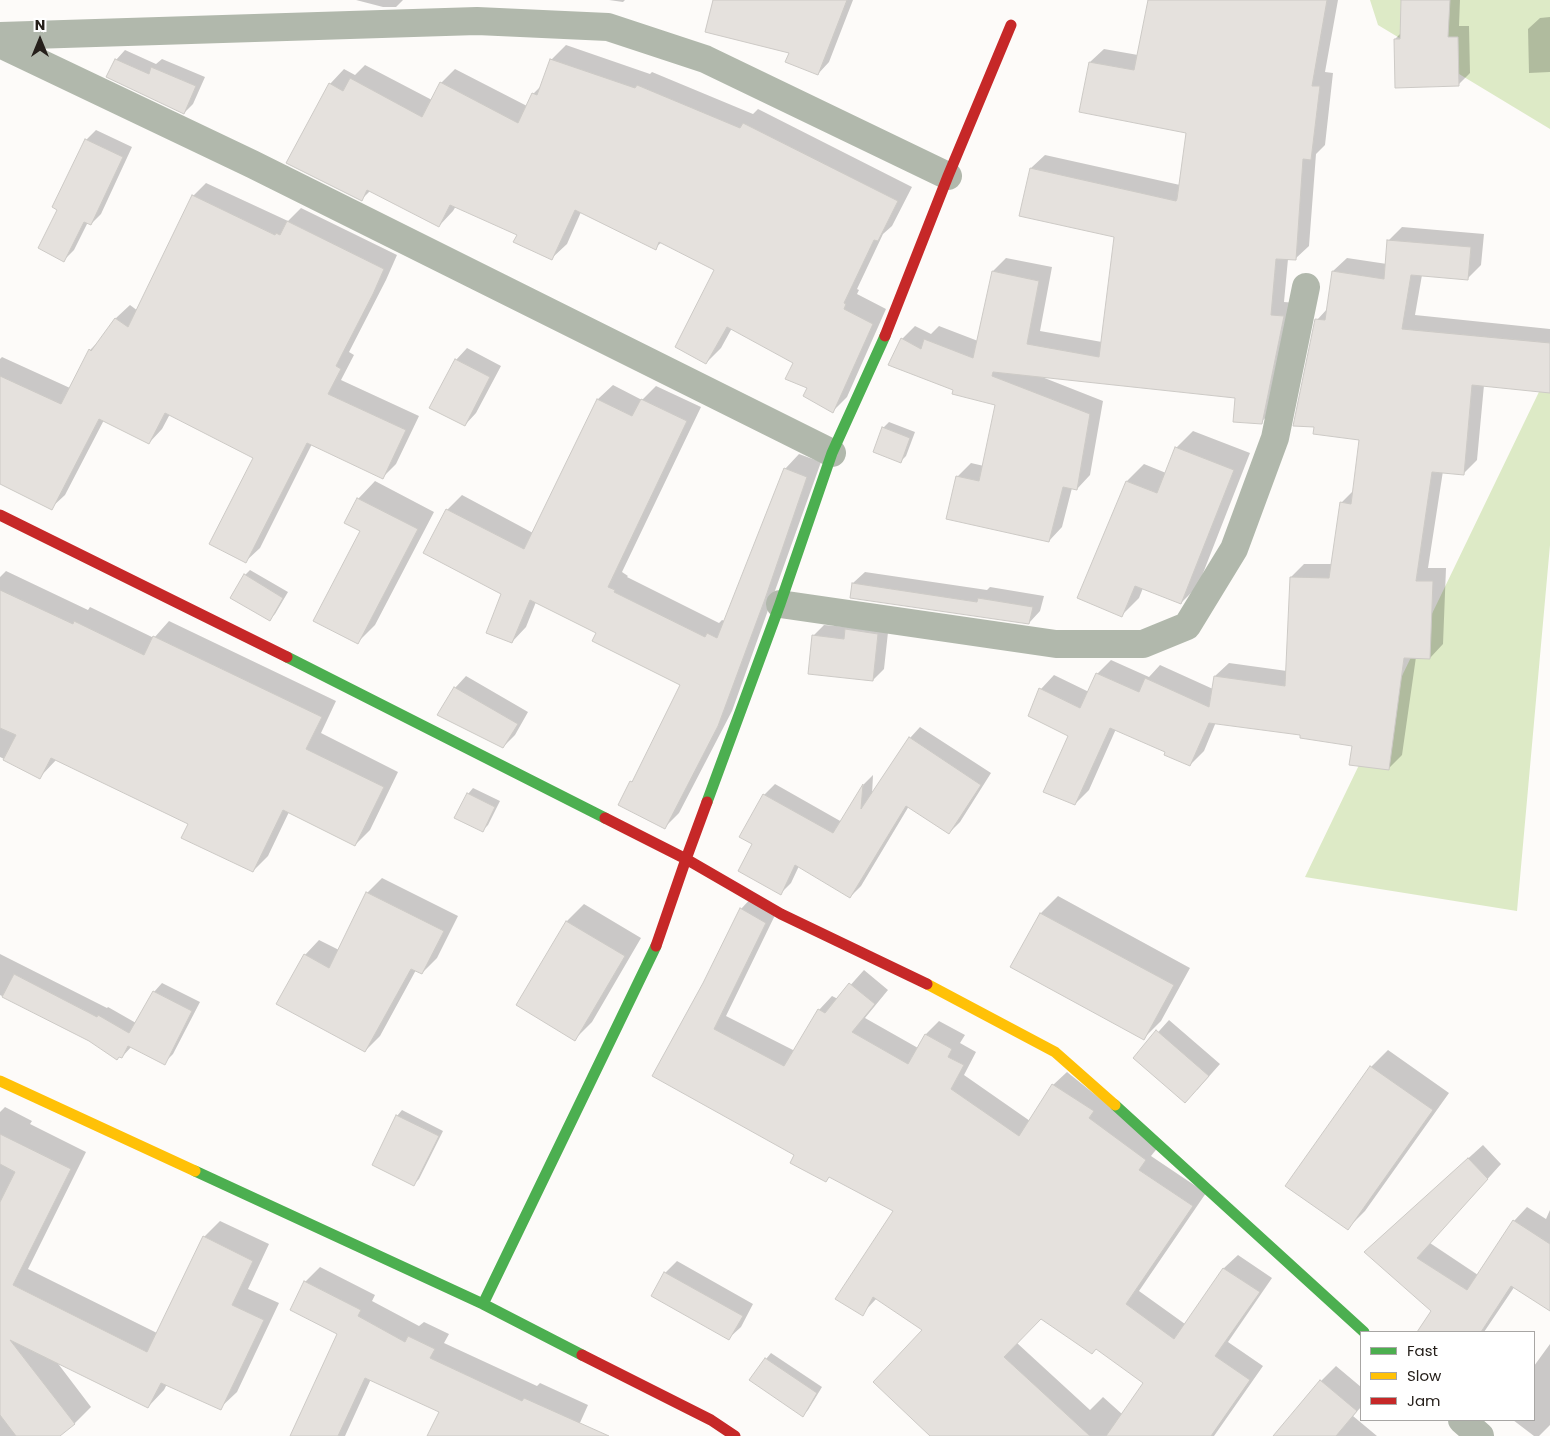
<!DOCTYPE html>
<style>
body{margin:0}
#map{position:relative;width:1550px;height:1436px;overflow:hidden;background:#fdfbf9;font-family:Poppins,sans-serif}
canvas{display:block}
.legend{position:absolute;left:1360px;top:1331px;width:175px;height:90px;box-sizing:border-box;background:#fff;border:1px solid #a8a6a4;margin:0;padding:6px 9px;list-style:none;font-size:15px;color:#26201b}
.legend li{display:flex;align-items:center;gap:10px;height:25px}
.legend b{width:25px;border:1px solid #a8a6a4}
.north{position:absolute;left:15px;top:15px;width:50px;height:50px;-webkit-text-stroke:4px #fff;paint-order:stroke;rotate:0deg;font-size:14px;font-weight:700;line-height:20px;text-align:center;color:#26201b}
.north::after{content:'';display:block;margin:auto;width:18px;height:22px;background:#26201b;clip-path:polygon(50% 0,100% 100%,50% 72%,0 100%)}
</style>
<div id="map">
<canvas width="1550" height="1436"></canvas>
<ul class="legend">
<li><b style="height:6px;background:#4caf50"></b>Fast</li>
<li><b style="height:6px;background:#ffc107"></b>Slow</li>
<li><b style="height:6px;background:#c62828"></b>Jam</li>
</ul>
<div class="north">N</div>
</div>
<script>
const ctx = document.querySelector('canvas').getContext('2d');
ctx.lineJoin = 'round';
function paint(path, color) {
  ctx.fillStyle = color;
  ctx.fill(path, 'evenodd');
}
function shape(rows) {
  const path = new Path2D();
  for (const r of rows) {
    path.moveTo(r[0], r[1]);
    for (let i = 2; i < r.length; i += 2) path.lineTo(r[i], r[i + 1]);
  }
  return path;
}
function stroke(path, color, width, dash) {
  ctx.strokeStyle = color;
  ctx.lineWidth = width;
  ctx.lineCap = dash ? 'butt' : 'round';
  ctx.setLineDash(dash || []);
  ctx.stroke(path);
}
paint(shape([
 [1370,0,1550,0,1550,129,1378,25],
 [1550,369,1550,545,1517,911,1305,877]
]), '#ddeac6');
paint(shape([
 [356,0,403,0,396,7,383,7],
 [609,0,625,0,623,2],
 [714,0,853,0,829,62,818,74,790,52],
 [1149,0,1338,0,1325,72,1333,73,1325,145,1316,154,1309,246,1295,259,1288,259,1284,302,1297,303,1275,409,1261,422,1236,397,1042,377,1103,401,1090,475,1077,489,1072,488,1062,527,1049,541,957,477,971,463,984,466,997,404,954,389,902,339,915,326,931,334,939,326,978,341,993,271,1006,258,1052,267,1040,331,1102,342,1116,236,1031,168,1045,155,1180,185,1187,132,1090,62,1104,49,1138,55],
 [1402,0,1460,0,1459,26,1469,26,1470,73,1458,85,1395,39,1401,33],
 [1550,17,1550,72,1529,73,1528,29,1540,18],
 [566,45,650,74,652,72,753,114,758,109,912,187,892,226,883,234,857,289,859,290,857,294,886,309,847,397,833,411,809,388,794,362,732,328,721,348,706,363,716,269,662,242,655,248,581,212,567,244,552,258,518,234,456,206,453,211,439,226,370,191,362,199,330,84,344,69,355,75,365,65,432,100,441,83,455,69,527,106,533,94,543,84,551,60],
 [125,50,156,64,162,59,205,77,193,104,184,113,116,60],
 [96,130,132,147,101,214,91,224,88,222,74,250,64,260,59,209,86,140],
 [206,183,288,221,301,208,397,255,386,280,349,352,354,355,341,380,419,416,396,464,383,477,312,444,260,548,246,561,255,457,170,414,162,429,149,443,104,420,65,495,51,508,0,450,0,359,2,357,70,388,90,350,103,337,116,318,130,305,138,311,193,196],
 [1402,227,1484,234,1481,265,1468,278,1422,275,1415,315,1550,329,1550,391,1484,385,1477,460,1463,474,1443,471,1428,568,1446,568,1443,644,1430,658,1416,657,1402,755,1388,769,1353,745,1302,734,1216,722,1204,751,1190,765,1167,752,1116,729,1089,790,1075,804,1070,735,1029,715,1041,689,1054,675,1089,692,1097,674,1111,660,1149,677,1160,665,1213,689,1215,676,1229,663,1287,671,1291,577,1304,564,1332,564,1341,503,1354,490,1361,438,1317,320,1328,308,1333,271,1347,258,1387,264,1388,241],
 [467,348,501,366,476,413,465,425,456,360],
 [613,385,642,400,656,386,701,407,622,572,628,576,627,577,719,623,722,620,725,621,785,469,799,454,821,462,732,711,679,813,665,827,631,782,635,779,682,685,598,633,536,602,526,627,512,642,503,594,425,553,447,510,462,495,533,533,598,399],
 [889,422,915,432,906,456,900,462,883,428],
 [1193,431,1250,453,1198,586,1181,603,1143,588,1139,598,1122,615,1079,597,1127,481,1144,464,1166,473,1176,448],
 [375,481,434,512,375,625,358,642,362,530,346,522,358,499],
 [250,570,288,592,275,614,269,620,245,575],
 [6,571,88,610,90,607,154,638,169,621,336,701,321,733,398,772,370,830,355,845,289,812,268,856,253,871,189,823,57,759,40,777,0,757,0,577],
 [865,572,987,590,990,587,1044,596,1040,611,1029,623,851,597,853,583],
 [889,623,884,669,873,680,813,636,824,625,849,627],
 [466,676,528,712,515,735,503,747,455,688],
 [920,727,991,773,960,822,949,833,909,806,861,886,850,897,799,866,791,883,780,894,753,843,764,795,775,784,842,822,864,784,873,775,872,795,910,738],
 [473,788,500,801,488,825,483,830,468,794],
 [382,878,458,916,437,958,422,973,416,970,380,1036,365,1051,305,955,319,940,339,950,367,893],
 [754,895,778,909,726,1016,795,1051,819,1010,832,996,838,999,864,970,888,990,865,1018,918,1048,926,1034,939,1021,965,1035,960,1043,976,1052,964,1075,1030,1121,1053,1085,1067,1072,1159,1146,1151,1156,1206,1193,1139,1291,1185,1324,1224,1268,1238,1255,1272,1278,1228,1342,1263,1366,1214,1436,946,1436,924,1330,877,1298,862,1314,895,1211,830,1176,825,1181,796,1155,653,1076,704,984,741,909],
 [1041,1317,1097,1348,1145,1382,1122,1414,1103,1397,1090,1410,1017,1343],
 [1058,896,1190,968,1161,1021,1144,1038,1012,966,1041,913],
 [584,904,641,938,592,1022,575,1039,517,1005,567,921],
 [0,954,107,1008,108,1007,136,1023,154,992,162,983,200,1002,173,1054,164,1063,132,1046,122,1057,0,995],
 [1169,1020,1220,1064,1197,1090,1135,1058],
 [1388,1050,1449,1093,1365,1211,1348,1228,1371,1067],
 [5,1107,32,1121,30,1124,86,1152,28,1269,157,1333,204,1237,220,1221,269,1244,248,1289,279,1303,237,1392,220,1408,167,1384,164,1390,148,1407,56,1361,91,1407,75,1423,58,1436,0,1436,0,1112],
 [402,1110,443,1131,419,1179,414,1184,397,1116],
 [1483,1145,1501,1164,1430,1243,1478,1275,1514,1221,1527,1207,1546,1219,1550,1210,1550,1309,1515,1286,1484,1332,1418,1332,1433,1311,1380,1238],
 [677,1261,753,1304,741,1327,729,1338,665,1273],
 [320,1267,375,1295,372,1301,419,1326,424,1322,449,1334,444,1343,537,1386,540,1383,588,1405,574,1436,428,1436,440,1411,371,1379,345,1436,291,1436,339,1333,305,1282],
 [1550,1344,1550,1425,1539,1436,1534,1436,1513,1420,1534,1420,1534,1366],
 [771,1353,822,1387,808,1410,803,1415,766,1359],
 [1336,1366,1361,1387,1361,1407,1353,1416,1377,1436,1274,1436,1321,1381]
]), '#0003');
const building = shape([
 [713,0,847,0,818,75,785,62,789,53,705,32,713,0],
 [1148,0,1327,0,1312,86,1320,86,1311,160,1303,159,1296,260,1276,259,1271,315,1284,316,1262,424,1233,422,1235,398,993,372,992,376,1090,414,1077,490,1063,487,1049,542,946,519,956,476,979,481,995,405,952,394,953,390,888,365,901,338,921,349,924,339,973,358,992,271,1039,281,1027,344,1099,357,1114,237,1019,216,1030,168,1176,201,1177,199,1186,133,1079,112,1089,62,1134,70,1148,0],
 [1401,0,1450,0,1448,37,1458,37,1459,86,1395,88,1394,39,1400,39,1401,0],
 [115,59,149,74,151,67,196,86,184,114,106,77,115,59],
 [550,59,635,88,637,85,740,128,743,123,898,201,878,241,874,240,844,303,846,304,844,309,873,324,833,413,803,396,807,388,785,379,793,363,727,327,706,364,675,347,714,270,659,242,656,250,575,210,552,260,513,242,517,235,450,205,439,227,367,190,362,201,286,163,329,83,343,91,350,78,422,117,440,82,518,123,532,93,537,95,550,59],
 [85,139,123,157,91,225,84,222,64,262,38,248,57,210,52,207,85,139],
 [192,195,275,235,276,233,280,235,287,221,384,269,373,294,336,366,341,369,328,394,406,430,383,479,307,443,246,563,209,544,253,458,165,413,149,444,99,419,52,510,0,484,0,376,61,404,89,349,91,351,115,318,128,327,192,195],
 [1387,240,1471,247,1468,280,1411,275,1402,329,1550,343,1550,393,1472,385,1464,475,1432,472,1416,581,1433,581,1430,659,1404,658,1389,770,1349,765,1352,746,1300,738,1300,735,1209,723,1190,766,1164,755,1165,752,1110,728,1075,805,1043,792,1068,736,1028,716,1039,688,1080,708,1096,673,1139,692,1145,678,1209,707,1214,676,1285,686,1290,577,1329,578,1340,502,1351,504,1359,440,1313,434,1314,427,1293,426,1315,319,1325,320,1332,271,1384,279,1387,240],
 [455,359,490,377,465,426,429,408,455,359],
 [597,399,632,416,641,399,687,421,608,587,615,590,614,592,705,637,707,633,717,638,784,468,807,477,765,599,718,726,665,829,618,805,630,781,632,782,680,685,592,641,596,633,530,600,512,643,486,633,501,594,423,553,446,509,524,549,597,399],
 [882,427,910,438,901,463,873,452,882,427],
 [1175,447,1234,470,1181,604,1135,586,1122,617,1077,598,1126,481,1157,493,1175,447],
 [357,498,418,529,358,644,313,621,360,531,344,523,357,498],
 [244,574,283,598,270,621,230,598,244,574],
 [852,583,977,602,978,598,1033,607,1029,624,850,598,852,583],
 [0,590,73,624,74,621,144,655,153,636,322,717,306,749,384,787,355,846,283,810,253,872,181,838,188,824,51,758,40,779,3,760,16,735,0,728,0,590],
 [845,629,878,634,873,681,808,674,812,635,844,639,845,629],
 [454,687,518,724,503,748,437,715,454,687],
 [909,737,981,785,949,834,906,806,850,898,795,865,781,895,738,871,752,844,739,837,763,794,833,833,863,784,861,809,909,737],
 [467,793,495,807,483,832,454,818,467,793],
 [366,892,444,931,422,974,411,969,365,1052,276,1004,304,954,329,968,366,892],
 [740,908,766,923,714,1029,784,1066,818,1009,825,1013,849,983,875,1004,852,1032,908,1064,925,1034,952,1049,948,1057,964,1065,951,1089,1019,1136,1052,1084,1094,1111,1089,1118,1146,1160,1139,1170,1193,1206,1126,1304,1174,1339,1223,1268,1260,1292,1215,1356,1250,1380,1211,1436,1106,1436,1143,1383,1096,1349,1092,1354,1041,1319,1004,1357,1090,1436,930,1436,873,1382,922,1330,873,1297,863,1316,835,1299,893,1211,829,1177,826,1182,790,1163,794,1155,652,1076,703,983,740,908],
 [1040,913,1174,985,1144,1040,1010,967,1040,913],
 [566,921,625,956,575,1041,516,1005,566,921],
 [14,974,97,1017,98,1015,129,1033,153,991,192,1011,165,1065,128,1046,122,1058,119,1057,117,1060,89,1041,2,997,14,974],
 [1156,1030,1209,1076,1185,1103,1133,1058,1156,1030],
 [1370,1066,1433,1110,1348,1230,1285,1186,1370,1066],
 [396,1115,439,1136,414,1186,372,1165,396,1115],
 [0,1134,71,1169,13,1285,147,1352,203,1236,253,1261,232,1305,264,1320,221,1410,161,1383,148,1408,10,1340,75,1424,60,1436,16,1436,0,1415,0,1202,15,1172,0,1164,0,1134],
 [1468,1158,1488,1179,1417,1258,1467,1290,1513,1220,1550,1244,1550,1311,1511,1286,1481,1332,1417,1332,1431,1311,1364,1252,1468,1158],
 [664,1272,743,1316,729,1340,651,1296,664,1272],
 [304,1281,361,1310,358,1316,405,1342,408,1336,435,1349,430,1358,522,1401,524,1398,609,1436,427,1436,439,1412,365,1378,338,1436,290,1436,337,1334,290,1310,304,1281],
 [765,1358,817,1393,803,1417,749,1380,765,1358],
 [1320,1380,1357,1411,1336,1436,1273,1436,1320,1380]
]);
paint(building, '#e5e1dd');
stroke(building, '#cdcac6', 1);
stroke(shape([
 [0,36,477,21,608,27,705,59,948,176],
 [0,44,252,164,832,453],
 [780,604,1056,644,1143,644,1187,626,1234,549,1275,438,1306,287],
 [1462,1420,1480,1436]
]), '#b1b8ac', 28);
stroke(shape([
 [287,657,605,818],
 [707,802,780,604,832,453,885,336],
 [1115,1105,1364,1332],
 [195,1171,483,1304,582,1355],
 [483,1304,656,946]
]), '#4caf50', 11);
stroke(shape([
 [927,984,1055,1052,1115,1105],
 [0,1081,195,1171]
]), '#ffc107', 11);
stroke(shape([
 [885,336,948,176,1011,25],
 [0,515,287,657],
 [707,802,686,859,781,914,927,984],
 [605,818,686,859,656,946],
 [582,1355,711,1420,735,1436]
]), '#c62828', 11);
</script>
